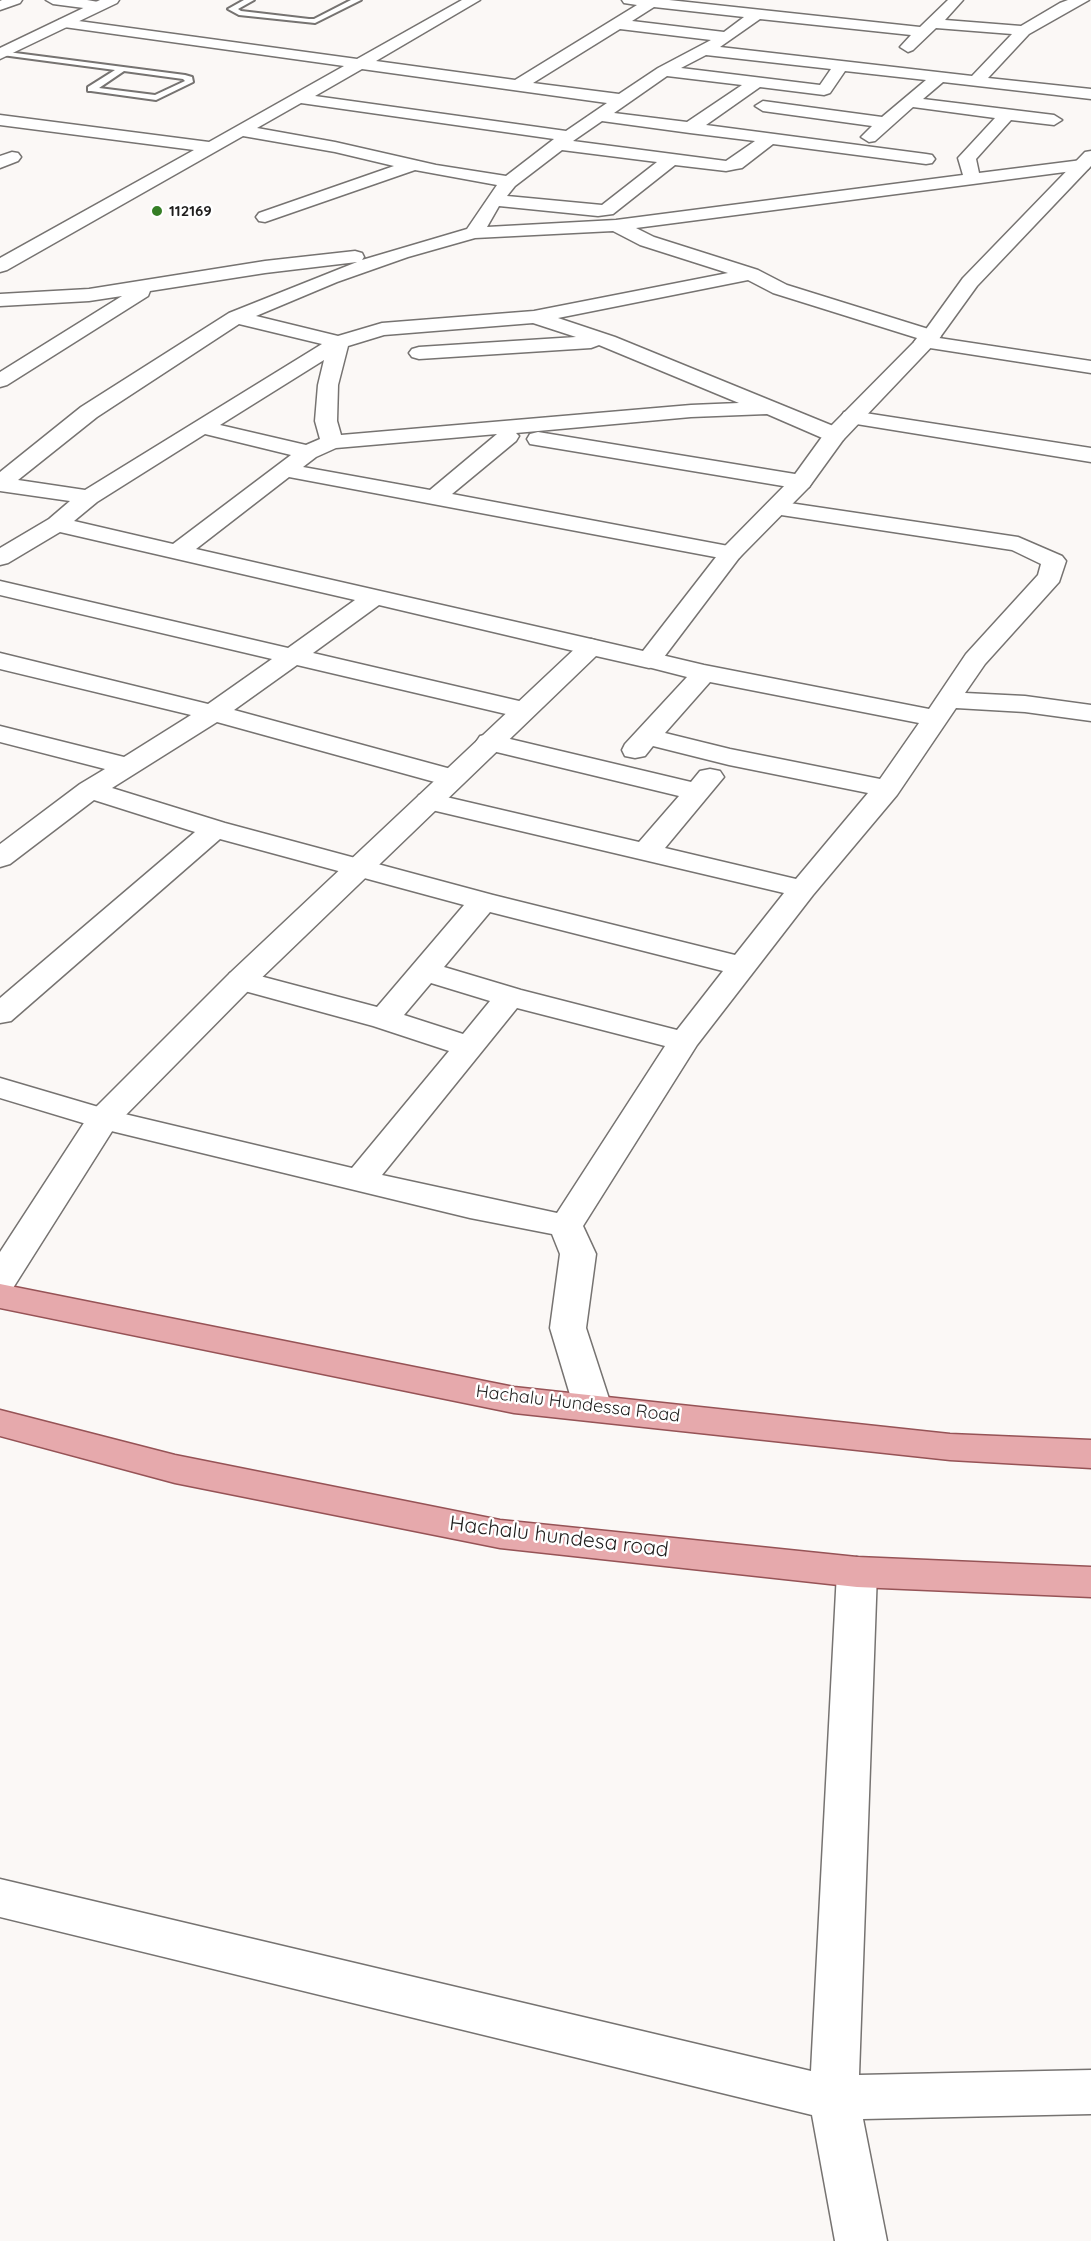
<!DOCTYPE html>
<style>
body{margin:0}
canvas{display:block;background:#fbf8f6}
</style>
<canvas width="1091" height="2241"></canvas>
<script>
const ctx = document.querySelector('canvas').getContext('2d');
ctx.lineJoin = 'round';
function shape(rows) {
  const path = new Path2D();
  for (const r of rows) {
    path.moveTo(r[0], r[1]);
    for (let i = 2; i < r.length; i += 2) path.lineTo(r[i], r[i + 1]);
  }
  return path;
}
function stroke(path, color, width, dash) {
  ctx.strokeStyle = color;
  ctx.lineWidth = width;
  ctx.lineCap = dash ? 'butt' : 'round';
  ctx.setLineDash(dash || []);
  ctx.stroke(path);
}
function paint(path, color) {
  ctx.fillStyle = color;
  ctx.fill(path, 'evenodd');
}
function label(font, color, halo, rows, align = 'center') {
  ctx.font = font + ' Quicksand,sans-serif';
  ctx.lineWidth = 5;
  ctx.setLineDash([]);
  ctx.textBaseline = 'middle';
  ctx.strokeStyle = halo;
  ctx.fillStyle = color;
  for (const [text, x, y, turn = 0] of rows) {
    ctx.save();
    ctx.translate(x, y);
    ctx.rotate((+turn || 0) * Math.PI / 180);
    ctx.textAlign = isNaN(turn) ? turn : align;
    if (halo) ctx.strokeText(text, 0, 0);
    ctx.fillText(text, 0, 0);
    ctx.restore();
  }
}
const service = shape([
 [244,0,254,0,238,9,241,11,309,19,314,19,351,0,361,0,315,23,239,15,228,9,244,0],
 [0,51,185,75,192,77,193,82,156,100,91,91,88,91,88,87,115,70,2,55,0,51],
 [124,71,183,79,185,81,155,95,99,88,124,71]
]);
const minor = shape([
 [2,0,22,0,20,3,0,10,0,1,2,0],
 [46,0,87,0,104,3,106,6,99,10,53,4,46,0],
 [462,0,480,0,376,61,515,80,637,5,624,3,622,0,669,0,920,27,948,0,963,0,945,20,1021,26,1060,3,1068,0,1089,0,1029,34,988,78,1091,89,1091,99,943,82,923,99,1054,115,1062,120,1054,125,1011,120,976,159,979,173,1082,160,1088,161,1091,165,1088,169,636,228,654,237,758,270,787,285,938,332,941,336,939,338,1091,361,1091,373,917,346,914,342,917,338,773,293,748,280,558,318,615,337,843,430,846,435,843,440,835,442,827,440,767,414,691,417,516,433,519,436,516,441,452,494,739,548,743,553,739,558,731,560,289,477,196,549,591,639,600,642,604,647,600,652,591,655,379,605,313,653,532,704,536,710,532,716,523,718,297,665,234,710,462,772,466,778,462,784,452,786,442,784,217,722,112,788,225,823,493,895,735,955,784,893,419,807,415,801,419,795,429,793,639,842,679,796,480,748,476,742,480,736,489,734,691,782,700,771,710,769,720,771,724,777,665,848,796,879,868,793,729,765,653,746,645,756,635,758,625,756,622,750,625,744,687,677,640,665,636,660,640,655,649,652,704,665,929,709,966,654,1038,575,1041,564,1012,550,768,513,765,508,768,503,776,501,1018,537,1062,556,1066,561,1059,582,985,664,965,693,1025,696,1091,705,1091,721,1025,712,956,708,897,795,813,895,697,1045,583,1226,596,1254,586,1328,612,1408,606,1417,593,1421,580,1417,574,1408,550,1328,560,1254,552,1234,470,1218,103,1129,0,1098,0,1078,112,1111,352,1168,449,1051,373,1026,230,987,226,980,230,973,241,971,377,1007,464,905,220,839,11,1021,0,1023,0,998,195,832,94,800,10,864,0,867,0,844,80,784,105,769,0,742,0,726,124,757,191,715,0,669,0,653,208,704,272,659,0,595,0,581,288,648,355,600,60,532,8,563,0,565,0,548,49,519,70,501,0,491,0,472,81,407,229,313,357,262,265,273,150,291,148,296,7,385,0,387,0,372,122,296,89,301,0,306,0,294,89,289,265,261,355,251,362,253,364,257,362,260,467,229,497,185,415,170,265,222,259,221,256,217,259,213,394,166,335,152,243,136,7,270,0,272,0,258,194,150,0,125,0,115,209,142,344,66,64,27,59,26,57,23,59,20,64,19,357,59,462,0],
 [654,7,744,17,724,32,632,21,654,7],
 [760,19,911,35,900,47,908,52,913,50,936,28,1012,34,972,76,720,47,760,19],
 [620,29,711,40,658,68,619,94,533,83,620,29],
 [706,55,831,69,820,85,681,68,706,55],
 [362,69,607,103,566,131,315,96,362,69],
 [845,71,926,80,882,117,763,101,755,106,763,111,872,126,861,137,869,142,875,141,913,107,995,118,958,158,963,175,616,220,487,227,499,206,598,216,613,214,675,165,726,171,736,169,742,168,773,144,926,164,932,163,935,159,932,155,926,154,706,125,760,87,824,95,830,93,845,71],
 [667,76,742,85,687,122,614,113,667,76],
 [301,103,554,139,506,176,436,165,335,142,257,128,301,103],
 [602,121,690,133,755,141,726,161,573,141,602,121],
 [562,150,657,162,602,205,507,196,515,186,562,150],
 [613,231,640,245,728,273,534,311,382,323,338,336,256,316,337,282,408,257,475,238,613,231],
 [533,323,576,337,419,347,412,349,409,353,412,357,419,359,591,348,599,345,739,403,691,405,341,435,337,421,338,385,348,346,384,335,533,323],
 [239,324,322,344,85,490,18,480,97,417,239,324],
 [324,360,318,385,315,421,320,439,306,445,220,425,324,360],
 [205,434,291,455,173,544,74,521,97,502,205,434],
 [497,434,430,490,303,467,316,457,336,448,497,434],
 [710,682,919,723,880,779,730,749,665,733,710,682],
 [490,912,723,971,677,1030,521,990,444,967,490,912],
 [431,983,490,1001,463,1034,404,1015,431,983],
 [517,1008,665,1046,557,1213,382,1175,517,1008],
 [12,152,18,153,21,157,18,161,0,168,0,156,12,152],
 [852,411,1091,448,1091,462,844,422,841,417,844,412,852,411],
 [538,432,801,475,809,477,812,482,809,487,801,489,530,444,527,439,530,434,538,432],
 [857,1557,871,1561,877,1572,859,2075,1091,2070,1091,2114,863,2119,887,2241,835,2241,812,2115,0,1917,0,1879,811,2071,837,1572,843,1561,857,1557]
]);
const tertiary = shape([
 [100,0,119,0,117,3,0,59,0,48,100,0],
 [1091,151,1091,166,977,286,938,340,843,440,809,487,739,558,658,665,649,668,596,656,252,987,116,1125,13,1288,0,1292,0,1252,91,1112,230,973,582,642,591,639,643,651,723,548,793,477,827,430,924,332,963,278,1085,152,1091,151]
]);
const primary = shape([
 [0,1284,514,1387,950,1434,1091,1440,1091,1468,950,1460,514,1413,0,1308,0,1284],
 [0,1410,175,1455,500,1520,857,1557,1091,1567,1091,1597,857,1587,500,1548,175,1483,0,1436,0,1410]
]);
stroke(service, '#767371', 4);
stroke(minor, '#767371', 3);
stroke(tertiary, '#767371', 3);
stroke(primary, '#965356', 3);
paint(service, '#fff');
paint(minor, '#fff');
paint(tertiary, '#fff');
paint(primary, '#e6a9ac');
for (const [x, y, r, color] of [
 [157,211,6,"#357e25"]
]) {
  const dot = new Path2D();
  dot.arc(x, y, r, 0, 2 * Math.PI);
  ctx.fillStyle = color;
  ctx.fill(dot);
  stroke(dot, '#fff', 2);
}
label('bold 15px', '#1f1e1d', '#fff', [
 ["112169",169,211]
], 'left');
label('18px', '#1f1e1d', '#fff', [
 ["Hachalu Hundessa Road",578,1404,7]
]);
label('21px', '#1f1e1d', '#fff', [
 ["Hachalu hundesa road",559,1537,7]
]);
</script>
